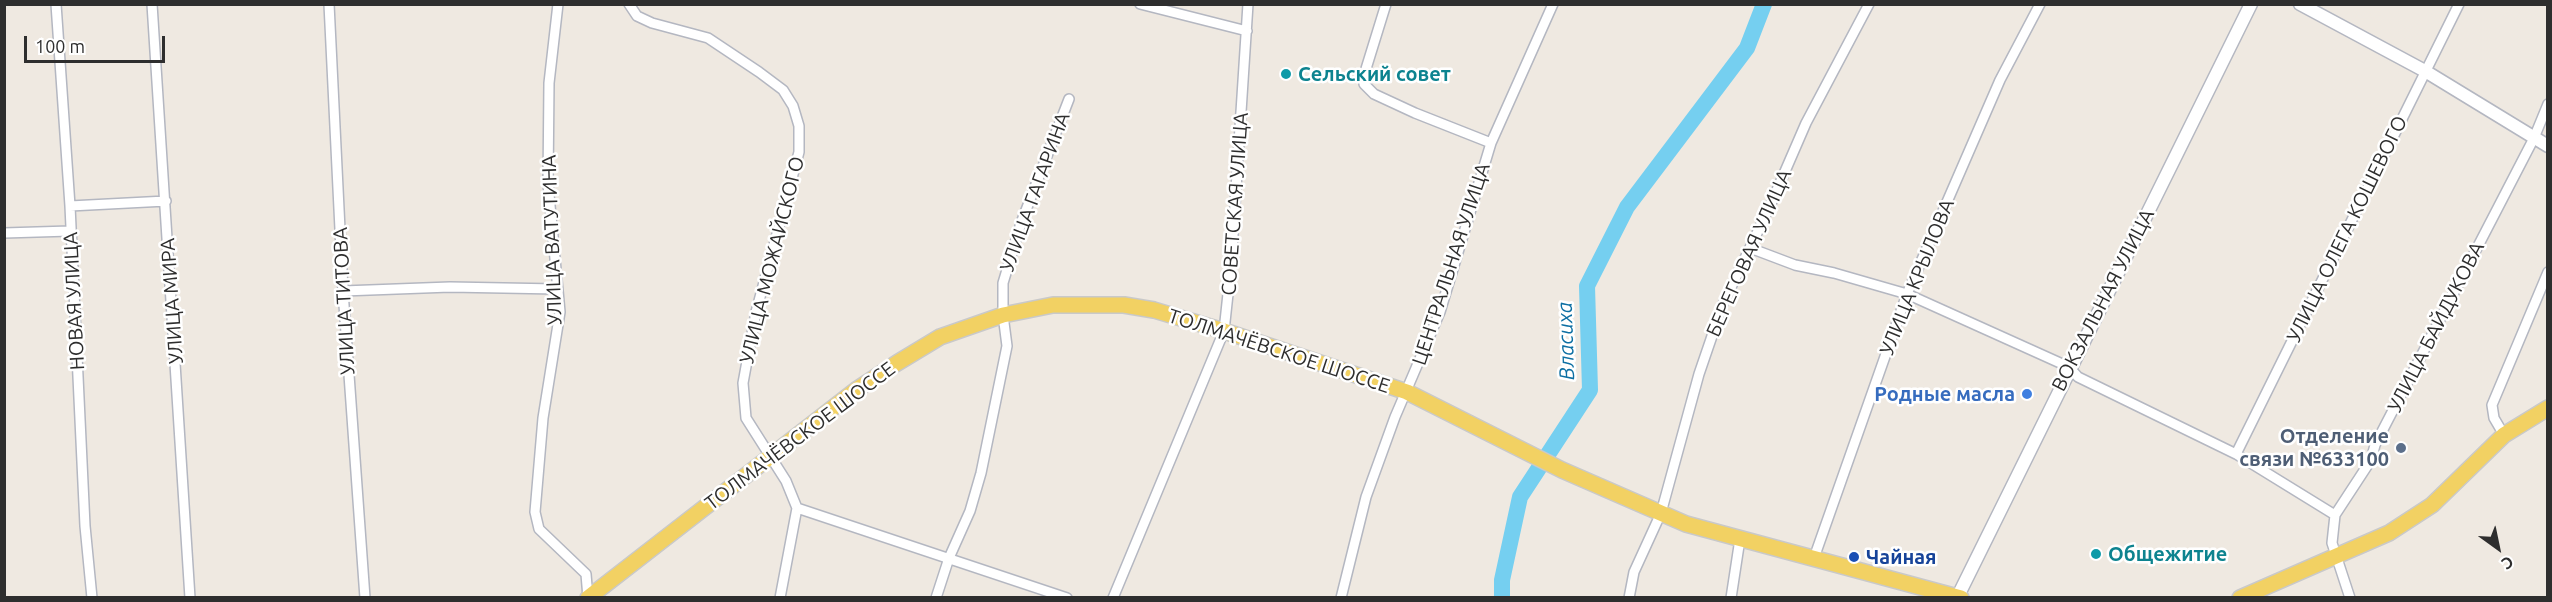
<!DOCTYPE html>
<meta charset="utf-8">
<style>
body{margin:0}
#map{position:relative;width:2552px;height:602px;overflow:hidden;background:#efe9e1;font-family:Ubuntu,sans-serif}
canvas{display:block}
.frame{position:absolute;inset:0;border:6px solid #2e2e2e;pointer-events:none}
.north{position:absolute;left:2468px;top:518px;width:60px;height:60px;-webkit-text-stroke:4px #fff;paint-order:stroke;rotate:147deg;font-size:16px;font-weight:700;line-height:24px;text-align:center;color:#2e2e2e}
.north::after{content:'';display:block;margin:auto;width:21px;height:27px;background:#2e2e2e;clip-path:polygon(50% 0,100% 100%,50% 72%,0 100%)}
.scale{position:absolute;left:24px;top:36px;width:141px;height:27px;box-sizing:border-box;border:3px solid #2e2e2e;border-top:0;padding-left:8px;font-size:18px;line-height:21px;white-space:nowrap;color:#2e2e2e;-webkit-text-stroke:4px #fff;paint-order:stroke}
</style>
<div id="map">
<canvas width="2552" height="602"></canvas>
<div class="frame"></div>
<div class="north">С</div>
<div class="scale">100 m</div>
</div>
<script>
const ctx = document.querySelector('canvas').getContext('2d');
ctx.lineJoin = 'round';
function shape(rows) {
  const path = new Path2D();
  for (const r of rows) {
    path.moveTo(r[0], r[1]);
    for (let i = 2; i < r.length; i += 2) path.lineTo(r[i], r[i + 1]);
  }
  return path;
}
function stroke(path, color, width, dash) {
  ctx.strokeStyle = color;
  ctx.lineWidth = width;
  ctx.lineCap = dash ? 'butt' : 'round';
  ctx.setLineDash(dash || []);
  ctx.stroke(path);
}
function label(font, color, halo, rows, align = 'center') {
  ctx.font = font + ' Ubuntu,sans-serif';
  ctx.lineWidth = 5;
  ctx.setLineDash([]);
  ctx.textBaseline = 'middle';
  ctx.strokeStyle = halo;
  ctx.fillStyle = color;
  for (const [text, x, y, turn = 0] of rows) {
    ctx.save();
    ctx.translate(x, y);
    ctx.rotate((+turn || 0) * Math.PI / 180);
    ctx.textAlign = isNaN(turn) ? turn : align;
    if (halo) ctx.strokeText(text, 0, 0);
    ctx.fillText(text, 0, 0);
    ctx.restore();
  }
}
stroke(shape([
 [1502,598,1502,580,1520,497,1590,390,1587,286,1627,207,1747,48,1764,4]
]), '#75cff0', 16);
const minor = shape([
 [56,4,70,206,85,526,92,598],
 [152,4,190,598],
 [329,4,343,291,365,598],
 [558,4,549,83,548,184,560,312,543,418,535,512,539,529,586,574,588,598],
 [629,4,637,16,652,23,708,38,759,72,783,90,793,106,799,126,799,152,756,312,743,383,746,418,786,481,797,508,780,598],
 [1140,4,1247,31],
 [1386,4,1365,72,1364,84,1374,94,1415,113,1491,143],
 [70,206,166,201],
 [4,233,70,231],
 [1750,248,1795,265,1834,273,1907,294,2069,367,2078,377,2236,454,2335,515,2371,460,2375,445,2534,138,2548,104],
 [343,291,450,287,557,289],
 [2504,435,2494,418,2492,405,2548,272],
 [2236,454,2459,4],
 [797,508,1067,598],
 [2335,515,2332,543,2350,598],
 [1814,558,1907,294,2000,80,2040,4],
 [936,598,949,558,970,511,981,473,1007,346,1003,315,1003,283,1021,223,1069,99],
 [1113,598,1224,331,1231,266,1248,4],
 [1341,598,1366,497,1395,417,1440,312,1491,143,1553,4],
 [1629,598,1634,572,1661,513,1699,374,1723,304,1770,206,1806,123,1869,4],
 [1731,598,1740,539]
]);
const tertiary = shape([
 [2300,4,2425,71,2548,146],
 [1957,598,2251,4]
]);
const primary = shape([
 [588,598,856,390,897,363,940,337,1003,315,1053,305,1124,305,1154,310,1224,331,1407,392,1562,470,1686,524,1961,598],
 [2240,598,2389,533,2432,505,2504,435,2548,408]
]);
stroke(minor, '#b4b7c1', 12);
stroke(tertiary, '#b4b7c1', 15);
stroke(primary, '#c9c9c9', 18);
stroke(minor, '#fff', 9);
stroke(tertiary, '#fff', 12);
stroke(primary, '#f2d163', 15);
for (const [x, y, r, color] of [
 [1286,74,6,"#0f9aa8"],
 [2027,394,6,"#3f7fe0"],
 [2401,448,6,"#5c6f8a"],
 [2096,554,6,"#0f9aa8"],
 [1854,557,6,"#1a4fb4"]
]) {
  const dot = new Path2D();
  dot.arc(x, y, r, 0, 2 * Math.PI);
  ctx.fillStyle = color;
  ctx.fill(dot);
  stroke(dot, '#fff', 2);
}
label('bold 20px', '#0d838f', '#fff', [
 ["Сельский совет",1298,74],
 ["Общежитие",2108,554]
], 'left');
label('20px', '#2e2e2e', '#fff', [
 ["УЛИЦА ГАГАРИНА",1035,192,-70],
 ["СОВЕТСКАЯ УЛИЦА",1235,204,-86],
 ["УЛИЦА ОЛЕГА КОШЕВОГО",2347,229,-64],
 ["УЛИЦА ВАТУТИНА",552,240,-92],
 ["БЕРЕГОВАЯ УЛИЦА",1749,253,-66],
 ["УЛИЦА МОЖАЙСКОГО",772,260,-76],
 ["ЦЕНТРАЛЬНАЯ УЛИЦА",1451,264,-72],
 ["УЛИЦА КРЫЛОВА",1917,277,-68],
 ["ВОКЗАЛЬНАЯ УЛИЦА",2103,300,-63],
 ["НОВАЯ УЛИЦА",74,301,-93],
 ["УЛИЦА МИРА",172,301,-94],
 ["УЛИЦА ТИТОВА",344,301,-93],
 ["УЛИЦА БАЙДУКОВА",2436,327,-63],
 ["ТОЛМАЧЁВСКОЕ ШОССЕ",1279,351,18],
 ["ТОЛМАЧЁВСКОЕ ШОССЕ",800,436,-37]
]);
label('bold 20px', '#366cbe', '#fff', [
 ["Родные масла",2015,394]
], 'right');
label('bold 20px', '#4e5e75', '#fff', [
 ["Отделение",2389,436],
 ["связи №633100",2389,459]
], 'right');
label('bold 20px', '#164399', '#fff', [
 ["Чайная",1866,557]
], 'left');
label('italic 21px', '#0d6fa3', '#fff', [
 ["Власиха",1566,341,-92]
]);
</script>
